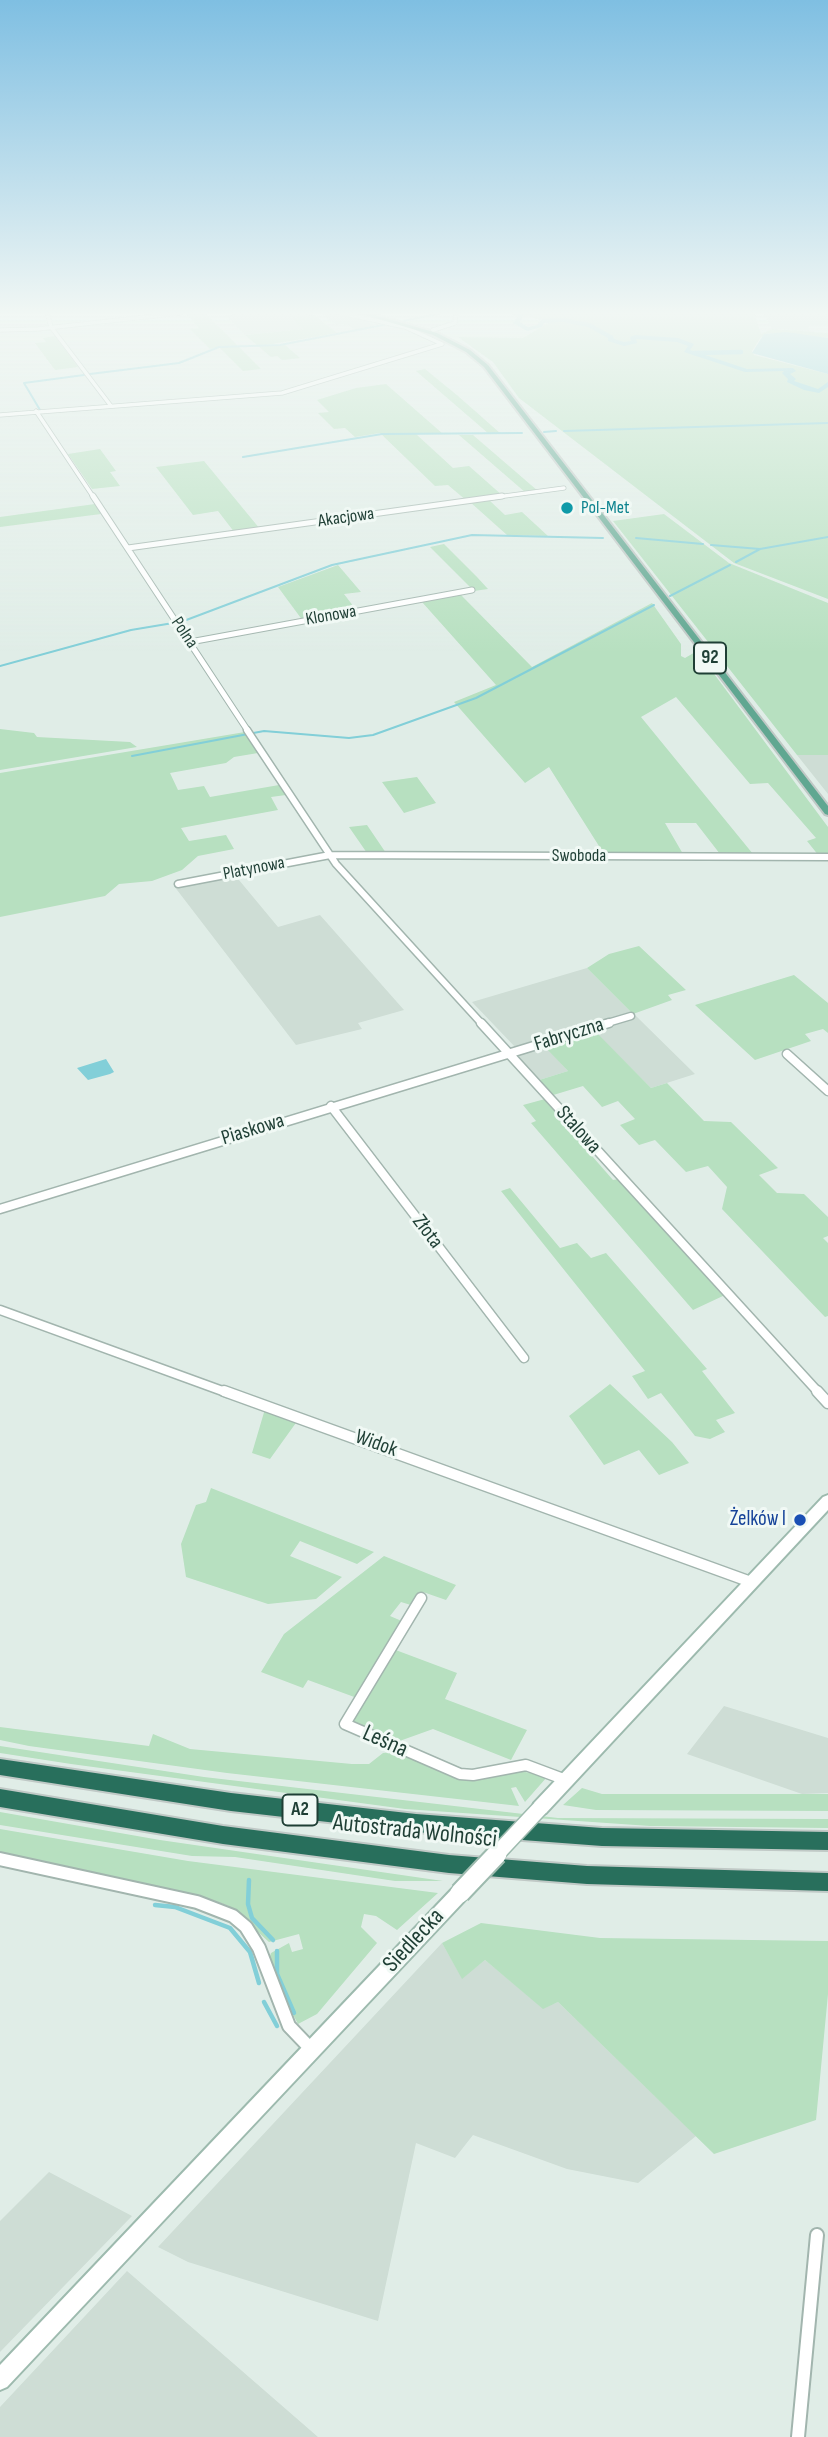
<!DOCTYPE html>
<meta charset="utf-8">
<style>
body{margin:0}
canvas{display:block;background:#e0ede7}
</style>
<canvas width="828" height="2437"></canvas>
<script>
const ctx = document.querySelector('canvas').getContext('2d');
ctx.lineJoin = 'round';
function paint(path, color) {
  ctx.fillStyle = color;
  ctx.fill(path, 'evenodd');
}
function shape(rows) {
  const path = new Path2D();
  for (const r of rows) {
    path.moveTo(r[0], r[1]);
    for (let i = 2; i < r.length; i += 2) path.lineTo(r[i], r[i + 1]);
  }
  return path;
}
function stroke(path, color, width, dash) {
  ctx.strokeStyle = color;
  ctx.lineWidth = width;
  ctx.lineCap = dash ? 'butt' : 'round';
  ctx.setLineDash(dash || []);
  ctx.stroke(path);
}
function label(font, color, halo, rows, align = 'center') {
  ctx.font = font + ' "Sofia Sans Condensed",sans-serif';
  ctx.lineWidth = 6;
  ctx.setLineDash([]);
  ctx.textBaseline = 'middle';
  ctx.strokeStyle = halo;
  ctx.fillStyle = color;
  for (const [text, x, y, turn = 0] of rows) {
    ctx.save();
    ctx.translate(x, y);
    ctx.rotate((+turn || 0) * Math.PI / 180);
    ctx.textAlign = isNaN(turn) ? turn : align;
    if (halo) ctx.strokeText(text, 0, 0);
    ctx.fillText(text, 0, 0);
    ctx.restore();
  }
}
paint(shape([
 [230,312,310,312,314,315,293,318,304,329,245,335,226,316,233,315],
 [320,312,363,318,375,326,355,330,347,324,336,325],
 [763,312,828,312,828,325,808,325,809,331,772,329],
 [797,755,828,755,828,794],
 [234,874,278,927,320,915,404,1010,358,1023,362,1029,296,1045,174,886],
 [587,968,633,1014,517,1049,472,1002],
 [636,1016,695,1074,651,1088,593,1030],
 [544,1045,568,1071,536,1081,516,1058,517,1054],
 [724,1706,828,1738,828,1793,802,1794,687,1754],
 [442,1943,462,1978,485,1960,543,2008,558,2002,696,2136,638,2183,567,2169,473,2135,455,2158,416,2143,378,2321,188,2262,158,2247],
 [49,2172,132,2216,0,2352,0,2221],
 [127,2271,318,2437,0,2437,0,2407]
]), '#ceddd5');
paint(shape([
 [185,312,204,312,261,369,243,371,219,347,210,349,190,329,199,328],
 [512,312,754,312,761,334,772,329,828,333,828,338,768,333,761,337,752,351,754,355,828,374,828,599,734,563,519,398,493,362,458,337,523,338,550,322],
 [314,315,337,333,260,346,285,345,300,358,282,360,277,356,271,357,245,335,303,329,292,318],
 [55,336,78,367,55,370,35,343,46,342,43,338],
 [425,369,458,396,500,433,489,434,416,371],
 [386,384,443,434,416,434,453,468,469,466,503,496,467,501,448,485,435,486,380,433,355,437,345,428,334,429,318,413,329,412,317,400,356,388],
 [459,435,473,435,538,491,526,493],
 [100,449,116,471,110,472,120,486,92,489,68,454],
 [204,461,260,529,235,533,218,511,193,515,156,467],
 [489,500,505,515,522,512,548,536,507,535,470,502],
 [95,504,101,514,0,527,0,517],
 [664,514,729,563,828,603,828,755,797,755,613,521],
 [444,544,477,577,488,589,474,591,430,547],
 [338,565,361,592,344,594,357,611,303,621,278,587],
 [461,595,532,667,652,603,681,644,681,656,685,658,697,651,828,827,828,856,819,856,807,841,816,838,768,783,750,784,676,697,641,717,753,854,720,854,696,823,665,823,683,854,604,854,549,767,525,783,454,702,496,685,422,602],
 [0,729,34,733,37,737,130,742,137,747,0,770],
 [245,732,258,753,234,757,226,763,170,773,178,790,204,786,210,797,279,785,286,795,271,797,278,810,181,828,189,841,226,835,234,849,198,856,182,870,152,881,119,884,105,896,0,917,0,773],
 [417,777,436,803,404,813,382,782],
 [367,825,386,853,367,853,349,827],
 [639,946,686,990,668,995,672,1000,633,1014,587,968,609,954],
 [794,975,828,1003,828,1033,823,1029,805,1034,811,1041,755,1060,695,1005],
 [593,1029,651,1088,667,1083,704,1121,731,1122,778,1168,759,1175,777,1193,804,1194,828,1217,828,1236,823,1238,828,1243,828,1316,825,1317,722,1209,727,1187,708,1166,686,1172,655,1140,639,1145,620,1125,635,1119,618,1101,602,1107,583,1086,550,1096,536,1081,568,1071,543,1045],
 [545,1099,589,1146,585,1148,613,1180,619,1179,725,1295,693,1310,531,1123,536,1121,523,1105],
 [510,1188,560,1248,577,1243,591,1258,606,1253,707,1369,702,1371,735,1413,716,1420,725,1432,710,1439,695,1436,661,1393,648,1399,632,1376,645,1371,501,1191],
 [610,1384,672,1442,689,1463,659,1475,639,1450,604,1465,569,1416],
 [265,1409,298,1420,270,1459,252,1453],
 [211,1488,292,1520,374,1552,357,1564,300,1541,290,1556,342,1577,316,1599,268,1604,186,1577,181,1544,196,1505,206,1502],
 [384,1556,456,1585,446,1600,423,1592,414,1606,401,1602,390,1616,404,1622,357,1698,308,1680,303,1688,261,1672,284,1634],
 [393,1649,457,1673,445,1699,527,1730,511,1760,433,1729,394,1743,348,1723],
 [0,1727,149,1746,153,1734,190,1749,352,1764,369,1764,383,1753,393,1752,457,1776,521,1771,547,1777,525,1802,516,1787,511,1788,519,1806,227,1773,29,1746,0,1740],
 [0,1746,204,1777,558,1818,828,1819,828,1828,650,1826,405,1809,71,1764,0,1753],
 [582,1788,602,1794,828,1794,828,1811,596,1810,563,1805],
 [0,1812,160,1840,443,1881,395,1881,235,1857,192,1856,0,1825],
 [0,1829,188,1861,438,1893,397,1930,376,1916,364,1914,361,1927,377,1943,317,2014,298,2024,279,1988,269,1959,271,1953,289,1943,292,1952,303,1949,299,1934,269,1942,229,1906,204,1897,0,1855],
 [481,1923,600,1938,828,1941,828,1994,816,2120,714,2154,558,2002,543,2009,485,1960,462,1979,442,1943]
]), '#b7e0c0');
paint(shape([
 [786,332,828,338,828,374,752,353,764,334],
 [106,1059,114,1072,110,1074,88,1080,77,1068]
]), '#82cfd8');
stroke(shape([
 [404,321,446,312],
 [90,374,179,363,219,347,280,345,388,324],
 [40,410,24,383,84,375],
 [564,431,828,423],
 [544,432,556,431],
 [243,457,382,434,522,433],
 [636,538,703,544],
 [711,545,760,549],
 [736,562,760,549,828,537],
 [670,596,730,565],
 [181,622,332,565,472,535,603,538],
 [0,666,131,630,173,623],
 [132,756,264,731,349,738,373,735,476,698,654,605]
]), '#82cfd8', 2);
stroke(shape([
 [249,1880,248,1904,252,1918,273,1940],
 [155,1905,175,1907,230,1928,250,1952,259,1983],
 [277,1951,277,1974,294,2013],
 [264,2002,277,2026]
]), '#82cfd8', 4.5);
stroke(shape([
 [694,353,741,352]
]), '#82cfd8', 4.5);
paint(shape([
 [503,312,524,314,520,322,528,327,537,325,542,319,563,318,590,323,613,336,614,339,624,342,631,341,630,337,635,335,678,338,694,344,690,350,747,369,793,368,796,371,790,374,796,379,794,381,818,389,828,382,828,387,819,393,804,390,787,382,788,379,782,373,784,371,745,372,684,352,688,346,677,342,636,339,637,343,624,346,608,341,608,338,588,327,563,322,544,323,542,327,527,331,513,323,518,316,503,312]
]), '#82cfd8');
const minorFar5 = shape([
 [47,312,51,327,111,406],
 [0,330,38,329,181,313],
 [433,330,455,323,456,312],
 [36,411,94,498],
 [0,415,282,393,442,344,405,327,336,312],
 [490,498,564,488]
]);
const minorFar4 = shape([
 [93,496,248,731],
 [128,548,502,496],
 [190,642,472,590]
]);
const minorFar3 = shape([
 [247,730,336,864,482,1024],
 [178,884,330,855,828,857],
 [604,1024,631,1016]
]);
const minorFar2 = shape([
 [481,1023,819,1393],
 [787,1054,828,1091],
 [331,1106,524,1358],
 [0,1209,609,1023],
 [0,1310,228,1393]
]);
const minorFar1 = shape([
 [224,1391,751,1582],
 [817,1391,828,1403],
 [421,1598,345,1724,460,1774,473,1775,526,1765,566,1780]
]);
const minor = shape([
 [0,1859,197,1902,233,1916,246,1927,259,1948,289,2026,311,2049],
 [798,2437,817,2235]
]);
const secondary = shape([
 [828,1495,828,1510,546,1813,540,1816,534,1813,532,1808,534,1803,823,1497,828,1495],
 [460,1885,466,1887,469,1893,466,1899,7,2387,0,2390,0,2365,454,1887,460,1885]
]);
const primary = shape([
 [355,312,364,312,437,333,470,350,488,365,828,806,828,815,825,814,484,367,466,352,433,335,355,312]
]);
const motorway = shape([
 [0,1759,231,1793,416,1814,602,1828,828,1832,828,1850,602,1846,416,1832,231,1811,0,1775,0,1759],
 [0,1789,223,1826,449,1855,587,1866,828,1873,828,1891,587,1884,449,1873,223,1844,0,1807,0,1789]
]);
stroke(minorFar5, '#a2b5ae', 5);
stroke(minorFar4, '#a2b5ae', 7);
stroke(minorFar3, '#a2b5ae', 9);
stroke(minorFar2, '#a2b5ae', 11);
stroke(minorFar1, '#a2b5ae', 13);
stroke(minor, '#a2b5ae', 16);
stroke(secondary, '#9dbaae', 4);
stroke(primary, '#c0c9c6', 4);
stroke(motorway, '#c0c9c6', 4);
stroke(minorFar5, '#fff', 3.5);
stroke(minorFar4, '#fff', 5);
stroke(minorFar3, '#fff', 6);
stroke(minorFar2, '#fff', 8);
stroke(minorFar1, '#fff', 10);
stroke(minor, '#fff', 12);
paint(secondary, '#fff');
paint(primary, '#60a791');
paint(motorway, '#286f5c');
const secondaryBridgeFar1 = shape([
 [495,1856,540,1808]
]);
const secondaryBridge = shape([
 [460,1893,497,1854]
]);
stroke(secondaryBridgeFar1, '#9dbaae', 18, []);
stroke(secondaryBridge, '#9dbaae', 23, []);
stroke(secondaryBridgeFar1, '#fff', 15);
stroke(secondaryBridge, '#fff', 19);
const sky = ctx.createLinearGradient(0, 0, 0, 653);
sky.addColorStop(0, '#7fbfe2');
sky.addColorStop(0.48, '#f1f7f4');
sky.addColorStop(1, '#f1f7f400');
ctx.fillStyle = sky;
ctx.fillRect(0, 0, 828, 653);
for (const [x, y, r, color] of [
 [567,508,7,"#0f9aa8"],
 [800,1520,7,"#1a4fb4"]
]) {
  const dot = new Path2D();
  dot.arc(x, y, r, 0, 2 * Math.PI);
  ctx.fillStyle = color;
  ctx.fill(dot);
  stroke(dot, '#f1f9f5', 2.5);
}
label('18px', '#0d838f', '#f1f9f5', [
 ["Pol-Met",581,508]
], 'left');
label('18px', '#1f3f35', '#f1f9f5', [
 ["Akacjowa",346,518,-8],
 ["Klonowa",331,616,-10],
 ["Polna",184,633,56],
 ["Swoboda",579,856],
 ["Platynowa",254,869,-11]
]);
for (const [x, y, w] of [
 [710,658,32],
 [300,1810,35]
]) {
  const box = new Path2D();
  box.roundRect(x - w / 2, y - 15.5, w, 31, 5);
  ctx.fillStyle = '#f1f9f5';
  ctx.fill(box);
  stroke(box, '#1f3f35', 2);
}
label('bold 19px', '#1f3f35', null, [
 ["92",710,658],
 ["A2",300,1810]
]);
label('21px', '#1f3f35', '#f1f9f5', [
 ["Fabryczna",569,1035,-17],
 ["Piaskowa",253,1130,-17],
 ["Stalowa",578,1130,48],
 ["Złota",427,1232,53],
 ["Widok",376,1444,20]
]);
label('21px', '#164399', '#f1f9f5', [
 ["Żelków I",786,1520]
], 'right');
label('24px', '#1f3f35', '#f1f9f5', [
 ["Leśna",385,1742,24],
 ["Autostrada Wolności",415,1832,6],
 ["Siedlecka",414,1941,-47]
]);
</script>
